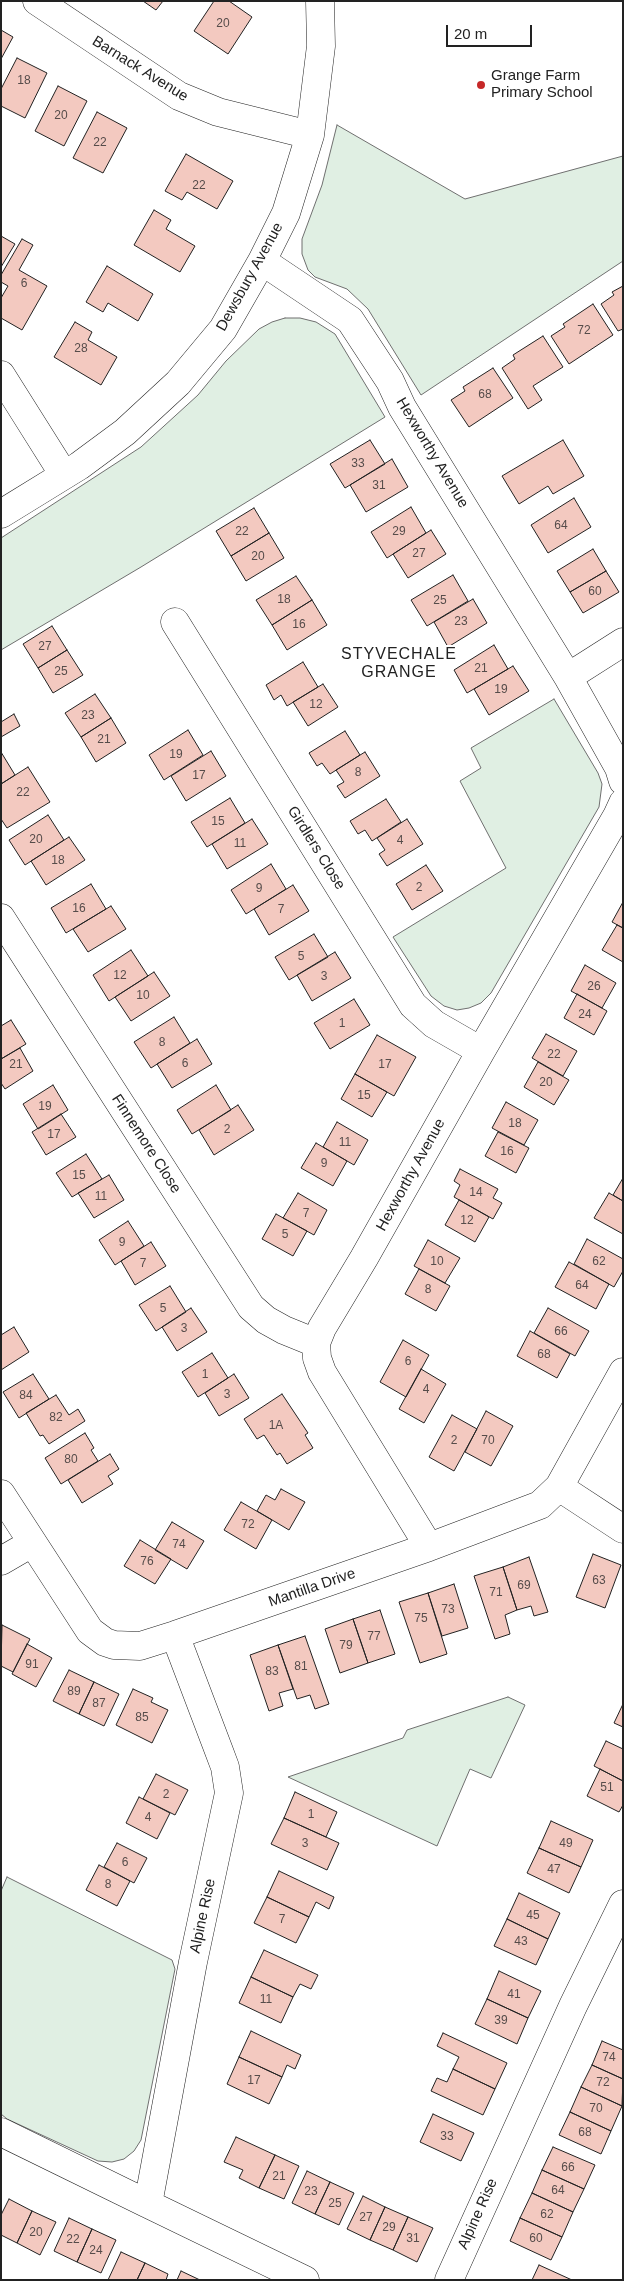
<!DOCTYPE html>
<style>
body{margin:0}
#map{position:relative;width:624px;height:2281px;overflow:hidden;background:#fff;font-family:Arial,sans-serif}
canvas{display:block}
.frame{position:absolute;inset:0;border:2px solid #222;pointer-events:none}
.scale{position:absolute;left:446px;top:25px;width:86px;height:22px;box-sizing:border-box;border:2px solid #222;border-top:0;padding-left:6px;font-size:15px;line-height:18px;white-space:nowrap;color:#222;-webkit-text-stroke:4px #fff;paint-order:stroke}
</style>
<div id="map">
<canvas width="624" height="2281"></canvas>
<div class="frame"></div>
<div class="scale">20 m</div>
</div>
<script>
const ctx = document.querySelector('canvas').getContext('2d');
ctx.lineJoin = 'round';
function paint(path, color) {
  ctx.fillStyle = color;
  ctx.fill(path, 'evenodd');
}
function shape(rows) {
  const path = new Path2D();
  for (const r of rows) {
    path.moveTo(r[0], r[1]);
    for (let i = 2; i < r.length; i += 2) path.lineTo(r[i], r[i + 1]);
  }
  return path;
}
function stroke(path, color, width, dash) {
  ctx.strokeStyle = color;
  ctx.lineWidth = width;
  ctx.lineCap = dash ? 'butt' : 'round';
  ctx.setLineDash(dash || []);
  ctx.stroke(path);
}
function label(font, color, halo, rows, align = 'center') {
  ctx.font = font + ' Arial,sans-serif';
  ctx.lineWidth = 4;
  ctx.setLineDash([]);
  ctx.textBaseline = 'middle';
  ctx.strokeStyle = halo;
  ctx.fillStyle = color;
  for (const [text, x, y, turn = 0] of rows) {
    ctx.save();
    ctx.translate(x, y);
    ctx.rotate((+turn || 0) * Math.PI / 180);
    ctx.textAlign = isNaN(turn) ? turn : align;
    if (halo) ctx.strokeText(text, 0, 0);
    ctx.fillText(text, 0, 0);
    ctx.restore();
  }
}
const green = shape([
 [337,125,465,199,623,156,623,261,421,395,368,309,347,289,315,277,308,270,302,254,302,239,322,185,337,125],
 [285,318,300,318,316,322,335,334,385,417,141,567,1,650,1,538,141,447,198,395,226,361,259,329,272,322,285,318],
 [554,699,598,773,602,784,599,807,491,993,481,1003,469,1008,457,1010,444,1006,431,996,393,937,506,868,460,781,481,768,471,748,554,699],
 [508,1697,525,1705,491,1778,470,1769,437,1846,288,1777,403,1738,407,1730,508,1697],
 [7,1877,172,1960,175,1969,141,2140,134,2151,124,2159,112,2162,98,2161,7,2119,1,2114,1,1891,7,1877]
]);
paint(green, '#e0efe3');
stroke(green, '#6f6f6f', 1);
const building = shape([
 [143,1,163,1,156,10,143,1],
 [214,1,229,1,252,17,228,54,194,31,214,1],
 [1,30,13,37,1,59,1,30],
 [17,58,47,73,25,118,1,106,1,89,17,58],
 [58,86,87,101,64,146,35,131,58,86],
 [97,112,127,128,103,173,73,158,97,112],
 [186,154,233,181,217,209,187,192,182,200,165,191,186,154],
 [154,210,171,220,166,229,195,246,180,272,134,245,154,210],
 [1,236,15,244,1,267,1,236],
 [22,239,33,245,19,270,47,286,22,330,1,318,1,298,8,286,1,282,1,275,22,239],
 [107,266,153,294,138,321,108,303,103,312,86,302,107,266],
 [623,286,623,329,618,331,601,304,614,295,612,292,623,286],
 [593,304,613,335,569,364,551,336,565,327,563,324,593,304],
 [75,322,92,332,88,340,117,357,101,385,54,357,75,322],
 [543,336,563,367,533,386,542,400,528,409,502,368,515,359,513,355,543,336],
 [493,368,513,398,469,427,451,400,465,391,463,387,493,368],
 [370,440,385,464,345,488,330,464,370,440],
 [563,440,584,476,553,494,548,486,519,504,502,476,563,440],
 [392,459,408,487,366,512,350,485,392,459],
 [574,498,591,527,548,553,531,525,574,498],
 [411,507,426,533,387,558,371,532,411,507],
 [254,508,269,533,231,556,216,531,254,508],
 [431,530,446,554,408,578,393,554,431,530],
 [269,533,284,558,246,581,231,556,269,533],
 [593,549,606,571,570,592,557,571,593,549],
 [606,571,619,592,583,613,570,592,606,571],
 [453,575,468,601,427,626,411,600,453,575],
 [296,576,312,600,272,625,256,600,296,576],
 [473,599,487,623,448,647,434,622,473,599],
 [312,600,327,625,287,650,272,625,312,600],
 [52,626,67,650,38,668,23,644,52,626],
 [494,645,508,669,467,693,454,670,494,645],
 [67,650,83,675,53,693,38,668,67,650],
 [303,662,318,687,287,706,281,695,274,700,266,685,303,662],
 [513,666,529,691,489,715,474,689,513,666],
 [323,684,338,707,308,726,293,702,323,684],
 [95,694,111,718,81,737,65,713,95,694],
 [14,714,20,726,1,737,1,722,14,714],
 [111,718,126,743,96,762,81,737,111,718],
 [188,730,203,755,164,780,149,755,188,730],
 [345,731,360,755,330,774,322,763,317,766,309,753,345,731],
 [211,751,226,776,186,801,171,776,211,751],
 [1,752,15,775,1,784,1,752],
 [365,752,380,776,345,798,337,786,344,782,336,770,365,752],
 [28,767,50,802,7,828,1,819,1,784,28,767],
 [230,798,245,823,207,847,191,822,230,798],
 [386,799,401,822,372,841,365,830,358,834,350,821,386,799],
 [48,815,64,840,25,865,9,840,48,815],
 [252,819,268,844,227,869,212,844,252,819],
 [407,819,423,844,387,866,379,854,385,850,377,838,407,819],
 [69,837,85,860,46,885,31,861,69,837],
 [271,864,286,889,246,914,231,890,271,864],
 [426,865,443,891,412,910,396,884,426,865],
 [91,884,106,909,66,933,51,908,91,884],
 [293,885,309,911,269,935,254,909,293,885],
 [623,902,623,928,612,922,623,902],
 [111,906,126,929,88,952,73,929,111,906],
 [617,925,623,928,623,962,602,950,617,925],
 [314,934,328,957,289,980,275,957,314,934],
 [131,950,148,976,109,1001,93,975,131,950],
 [335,952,351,978,312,1001,297,975,335,952],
 [585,965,616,983,602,1008,571,991,585,965],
 [154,972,170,996,131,1021,115,997,154,972],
 [577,994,607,1011,594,1035,564,1018,577,994],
 [354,999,370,1025,330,1049,314,1023,354,999],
 [174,1017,190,1043,151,1068,134,1042,174,1017],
 [11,1020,26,1044,1,1059,1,1026,11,1020],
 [546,1034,577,1051,563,1076,532,1058,546,1034],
 [377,1035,416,1057,394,1096,355,1074,377,1035],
 [197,1039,212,1064,172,1088,157,1064,197,1039],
 [20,1048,33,1071,5,1089,1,1083,1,1059,20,1048],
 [538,1062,569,1080,554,1105,524,1087,538,1062],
 [355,1074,387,1092,372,1117,341,1099,355,1074],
 [53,1085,68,1110,38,1129,23,1104,53,1085],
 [216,1085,231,1110,192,1134,177,1110,216,1085],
 [506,1102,538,1120,524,1145,492,1128,506,1102],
 [238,1105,254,1130,214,1155,199,1130,238,1105],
 [61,1114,76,1137,46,1155,32,1132,61,1114],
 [337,1122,368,1140,354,1165,323,1147,337,1122],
 [498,1132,529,1148,516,1173,485,1156,498,1132],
 [316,1143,347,1161,333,1186,301,1168,316,1143],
 [86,1154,102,1179,72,1197,56,1173,86,1154],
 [460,1169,498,1189,493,1198,502,1203,493,1219,454,1197,460,1185,454,1181,460,1169],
 [109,1175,124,1200,94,1218,78,1193,109,1175],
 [623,1178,623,1201,613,1195,623,1178],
 [298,1193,327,1210,314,1235,283,1218,298,1193],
 [609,1193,623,1201,623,1234,594,1218,609,1193],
 [459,1200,489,1217,475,1242,445,1225,459,1200],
 [276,1214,307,1231,293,1256,262,1239,276,1214],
 [128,1221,144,1246,115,1265,99,1240,128,1221],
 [587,1239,623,1259,623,1271,614,1287,574,1264,587,1239],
 [428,1240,460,1258,445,1283,414,1266,428,1240],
 [151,1242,166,1266,135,1285,121,1261,151,1242],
 [569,1262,609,1284,596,1309,555,1287,569,1262],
 [419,1269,450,1286,436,1311,405,1294,419,1269],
 [170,1286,186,1312,156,1331,139,1305,170,1286],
 [191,1308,207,1332,177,1351,162,1327,191,1308],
 [548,1308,589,1331,575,1356,534,1333,548,1308],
 [14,1327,29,1352,1,1370,1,1335,14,1327],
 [530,1331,570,1354,557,1378,517,1356,530,1331],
 [403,1340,429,1355,406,1397,380,1382,403,1340],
 [212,1353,228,1378,198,1397,182,1372,212,1353],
 [421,1369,446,1384,424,1423,399,1409,421,1369],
 [33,1374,49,1399,19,1418,3,1392,33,1374],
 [234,1374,249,1398,219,1416,205,1393,234,1374],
 [282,1394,308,1433,305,1435,313,1448,287,1464,280,1453,277,1455,264,1435,257,1439,244,1419,282,1394],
 [56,1395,69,1415,78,1409,85,1421,49,1444,43,1435,40,1436,26,1413,56,1395],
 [486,1411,513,1426,491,1466,465,1452,486,1411],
 [452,1415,477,1429,454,1471,429,1457,452,1415],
 [85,1433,94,1448,91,1450,98,1461,61,1484,45,1458,85,1433],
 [110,1454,119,1469,108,1476,113,1484,82,1503,68,1480,110,1454],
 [281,1489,305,1502,289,1530,257,1511,266,1495,275,1500,281,1489],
 [241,1502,272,1520,256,1549,224,1530,241,1502],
 [172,1522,204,1541,187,1569,155,1550,172,1522],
 [140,1540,171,1559,155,1584,124,1566,140,1540],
 [593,1554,621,1565,605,1608,576,1597,593,1554],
 [529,1557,548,1612,534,1616,531,1606,517,1610,503,1567,529,1557],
 [503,1567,517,1610,505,1615,510,1634,495,1639,474,1576,503,1567],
 [454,1584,468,1628,442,1636,428,1593,454,1584],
 [428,1593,447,1654,420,1663,399,1602,428,1593],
 [380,1610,395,1654,368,1663,353,1619,380,1610],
 [353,1619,368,1663,340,1673,325,1629,353,1619],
 [2,1625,30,1639,13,1672,1,1666,2,1625],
 [305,1636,329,1704,315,1709,310,1695,297,1699,278,1645,305,1636],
 [27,1644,52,1658,36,1687,12,1674,27,1644],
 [278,1645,293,1689,279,1693,283,1706,269,1711,250,1655,278,1645],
 [69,1670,94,1682,79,1714,53,1701,69,1670],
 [94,1682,119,1694,104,1726,79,1714,94,1682],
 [133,1689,153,1698,151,1702,168,1710,152,1743,116,1725,133,1689],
 [623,1704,623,1727,614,1723,623,1704],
 [606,1741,623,1749,623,1781,594,1766,606,1741],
 [600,1769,623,1781,623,1805,619,1812,587,1796,600,1769],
 [156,1774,188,1790,175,1815,143,1799,156,1774],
 [295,1792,337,1812,326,1837,284,1818,295,1792],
 [139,1797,170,1813,157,1839,126,1823,139,1797],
 [284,1818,339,1843,327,1870,271,1844,284,1818],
 [551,1821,593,1840,581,1867,539,1848,551,1821],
 [117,1843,147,1858,134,1883,104,1867,117,1843],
 [539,1848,581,1867,569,1893,527,1873,539,1848],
 [99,1865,130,1881,117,1906,86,1890,99,1865],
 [279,1871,334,1897,329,1909,316,1902,309,1917,267,1897,279,1871],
 [519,1893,560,1913,548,1939,507,1919,519,1893],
 [267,1897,309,1917,296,1943,254,1923,267,1897],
 [507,1919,548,1939,536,1965,494,1946,507,1919],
 [264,1950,318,1975,311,1989,300,1984,293,1997,251,1977,264,1950],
 [499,1971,541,1991,528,2018,487,1999,499,1971],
 [251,1977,293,1997,281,2023,239,2003,251,1977],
 [487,1999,528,2018,517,2044,475,2024,487,1999],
 [251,2031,301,2055,295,2069,287,2065,282,2077,239,2057,251,2031],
 [443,2033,507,2063,495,2089,453,2069,459,2057,437,2046,443,2033],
 [602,2041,623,2050,623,2079,592,2065,602,2041],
 [239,2057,282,2077,269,2104,227,2084,239,2057],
 [592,2065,623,2079,622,2106,581,2087,592,2065],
 [453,2069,495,2089,483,2115,431,2091,437,2078,447,2082,453,2069],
 [581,2087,622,2106,611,2131,570,2112,581,2087],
 [570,2112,611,2131,601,2154,559,2135,570,2112],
 [433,2114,474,2133,461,2161,420,2142,433,2114],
 [236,2137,275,2155,259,2188,239,2178,243,2170,224,2162,236,2137],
 [553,2147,595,2165,584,2189,542,2170,553,2147],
 [275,2155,299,2166,284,2199,259,2188,275,2155],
 [542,2170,584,2189,573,2212,532,2193,542,2170],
 [307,2171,330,2182,315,2214,292,2203,307,2171],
 [330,2182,354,2193,339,2225,315,2214,330,2182],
 [532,2193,573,2212,562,2237,520,2218,532,2193],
 [363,2196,385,2207,370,2240,347,2229,363,2196],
 [9,2199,32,2211,17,2243,1,2235,1,2215,9,2199],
 [385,2207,408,2217,393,2250,370,2240,385,2207],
 [32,2211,56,2222,40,2255,17,2243,32,2211],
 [408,2217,433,2228,417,2262,393,2250,408,2217],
 [69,2218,92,2229,77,2262,54,2251,69,2218],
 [520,2218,562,2237,551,2260,510,2241,520,2218],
 [92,2229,116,2240,101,2273,77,2262,92,2229],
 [121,2252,145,2263,137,2280,108,2280,121,2252],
 [145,2263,168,2274,166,2280,137,2280,145,2263],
 [539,2265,572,2280,532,2280,539,2265],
 [181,2271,200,2280,177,2280,181,2271]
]);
paint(building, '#f3c9c0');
stroke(building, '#222', 1);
const minor = shape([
 [37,1,179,96,218,112,310,135],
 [262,261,350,320,390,381,402,407,568,677,619,768,623,781],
 [1,375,64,475],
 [1,514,79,466,125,432,178,383,223,329,262,261,286,213,310,135,321,46,320,1],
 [175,622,413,1005,434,1024,481,1051],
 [568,677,623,642],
 [1,918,251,1307,266,1320,284,1330,316,1343],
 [559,1487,623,1529],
 [1,1494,90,1631,105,1642,114,1645,140,1646,175,1635,429,1547,540,1505,559,1487,623,1372],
 [429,1547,322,1372,317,1358,316,1343,322,1328,364,1258,481,1051,617,816,623,803],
 [1,1561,32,1543],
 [175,1635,219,1751,225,1767,229,1793,193,1962,148,2204,305,2280],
 [1,2132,148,2204],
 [449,2280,573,2006,623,1904]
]);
stroke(minor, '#222', 29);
stroke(minor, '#fff', 28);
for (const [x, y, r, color] of [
 [481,85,5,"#c62828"]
]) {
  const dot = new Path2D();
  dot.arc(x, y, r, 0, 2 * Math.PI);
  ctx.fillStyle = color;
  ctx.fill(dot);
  stroke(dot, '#fff', 2);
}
label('12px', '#564c4a', null, [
 ["20",223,24],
 ["18",24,81],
 ["20",61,116],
 ["22",100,143],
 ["22",199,186],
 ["6",24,284],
 ["72",584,331],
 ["28",81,349],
 ["68",485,395],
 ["33",358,464],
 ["31",379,486],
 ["64",561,526],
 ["22",242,532],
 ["29",399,532],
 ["27",419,554],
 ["20",258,557],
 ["60",595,592],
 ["18",284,600],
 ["25",440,601],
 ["23",461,622],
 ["16",299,625],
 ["27",45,647],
 ["21",481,669],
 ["25",61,672],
 ["19",501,690],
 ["12",316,705],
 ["23",88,716],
 ["21",104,740],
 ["19",176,755],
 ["8",358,773],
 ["17",199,776],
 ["22",23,793],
 ["15",218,822],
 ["20",36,840],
 ["4",400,841],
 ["11",240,844],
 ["18",58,861],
 ["2",419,888],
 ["9",259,889],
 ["16",79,909],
 ["7",281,910],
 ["5",301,957],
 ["12",120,976],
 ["3",324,977],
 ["26",594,987],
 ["10",143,996],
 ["24",585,1015],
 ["1",342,1024],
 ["8",162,1043],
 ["22",554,1055],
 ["6",185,1064],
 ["21",16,1065],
 ["17",385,1065],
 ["20",546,1083],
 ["15",364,1096],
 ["19",45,1107],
 ["18",515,1124],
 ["2",227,1130],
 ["17",54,1135],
 ["11",345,1143],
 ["16",507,1152],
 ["9",324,1164],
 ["15",79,1176],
 ["14",476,1193],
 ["11",101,1197],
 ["7",306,1214],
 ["12",467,1221],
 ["5",285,1235],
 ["9",122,1243],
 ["10",437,1262],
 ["62",599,1262],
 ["7",143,1264],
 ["64",582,1286],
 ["8",428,1290],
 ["5",163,1309],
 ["3",184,1329],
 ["66",561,1332],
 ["68",544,1355],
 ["6",408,1362],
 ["1",205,1375],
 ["4",426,1390],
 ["3",227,1395],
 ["84",26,1396],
 ["82",56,1418],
 ["1A",276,1426],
 ["2",454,1441],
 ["70",488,1441],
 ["80",71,1460],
 ["72",248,1525],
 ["74",179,1545],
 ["76",147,1562],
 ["63",599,1581],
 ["69",524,1586],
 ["71",496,1593],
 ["73",448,1610],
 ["75",421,1619],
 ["77",374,1637],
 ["79",346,1646],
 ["91",32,1665],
 ["81",301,1667],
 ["83",272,1672],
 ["89",74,1692],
 ["87",99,1704],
 ["85",142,1718],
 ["51",607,1788],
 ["2",166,1795],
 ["1",311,1815],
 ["4",148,1818],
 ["3",305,1844],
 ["49",566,1844],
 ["6",125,1863],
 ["47",554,1870],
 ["8",108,1885],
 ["45",533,1916],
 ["7",282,1920],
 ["43",521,1942],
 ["41",514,1995],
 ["11",266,2000],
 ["39",501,2021],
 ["74",609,2058],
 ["17",254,2081],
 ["72",603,2083],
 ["70",596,2109],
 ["68",585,2133],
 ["33",447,2137],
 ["66",568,2168],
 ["21",279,2177],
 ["64",558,2191],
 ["23",311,2192],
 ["25",335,2204],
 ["62",547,2215],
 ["27",366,2218],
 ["29",389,2228],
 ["20",36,2233],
 ["31",413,2239],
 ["60",536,2239],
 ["22",73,2240],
 ["24",96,2251]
]);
label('15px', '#222', '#fff', [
 ["Barnack Avenue",140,69,32],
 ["Dewsbury Avenue",250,277,-61],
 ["Hexworthy Avenue",432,453,59],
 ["Girdlers Close",316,848,58],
 ["Finnemore Close",146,1144,57],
 ["Hexworthy Avenue",411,1175,-61],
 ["Mantilla Drive",312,1588,-19],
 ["Alpine Rise",203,1916,-78],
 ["Alpine Rise",478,2214,-66]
]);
label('15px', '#222', '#fff', [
 ["Grange Farm",491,76],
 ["Primary School",491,93]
], 'left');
ctx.letterSpacing = '1px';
label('16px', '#222', '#fff', [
 ["STYVECHALE",399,655],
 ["GRANGE",399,673]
]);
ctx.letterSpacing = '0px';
</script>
